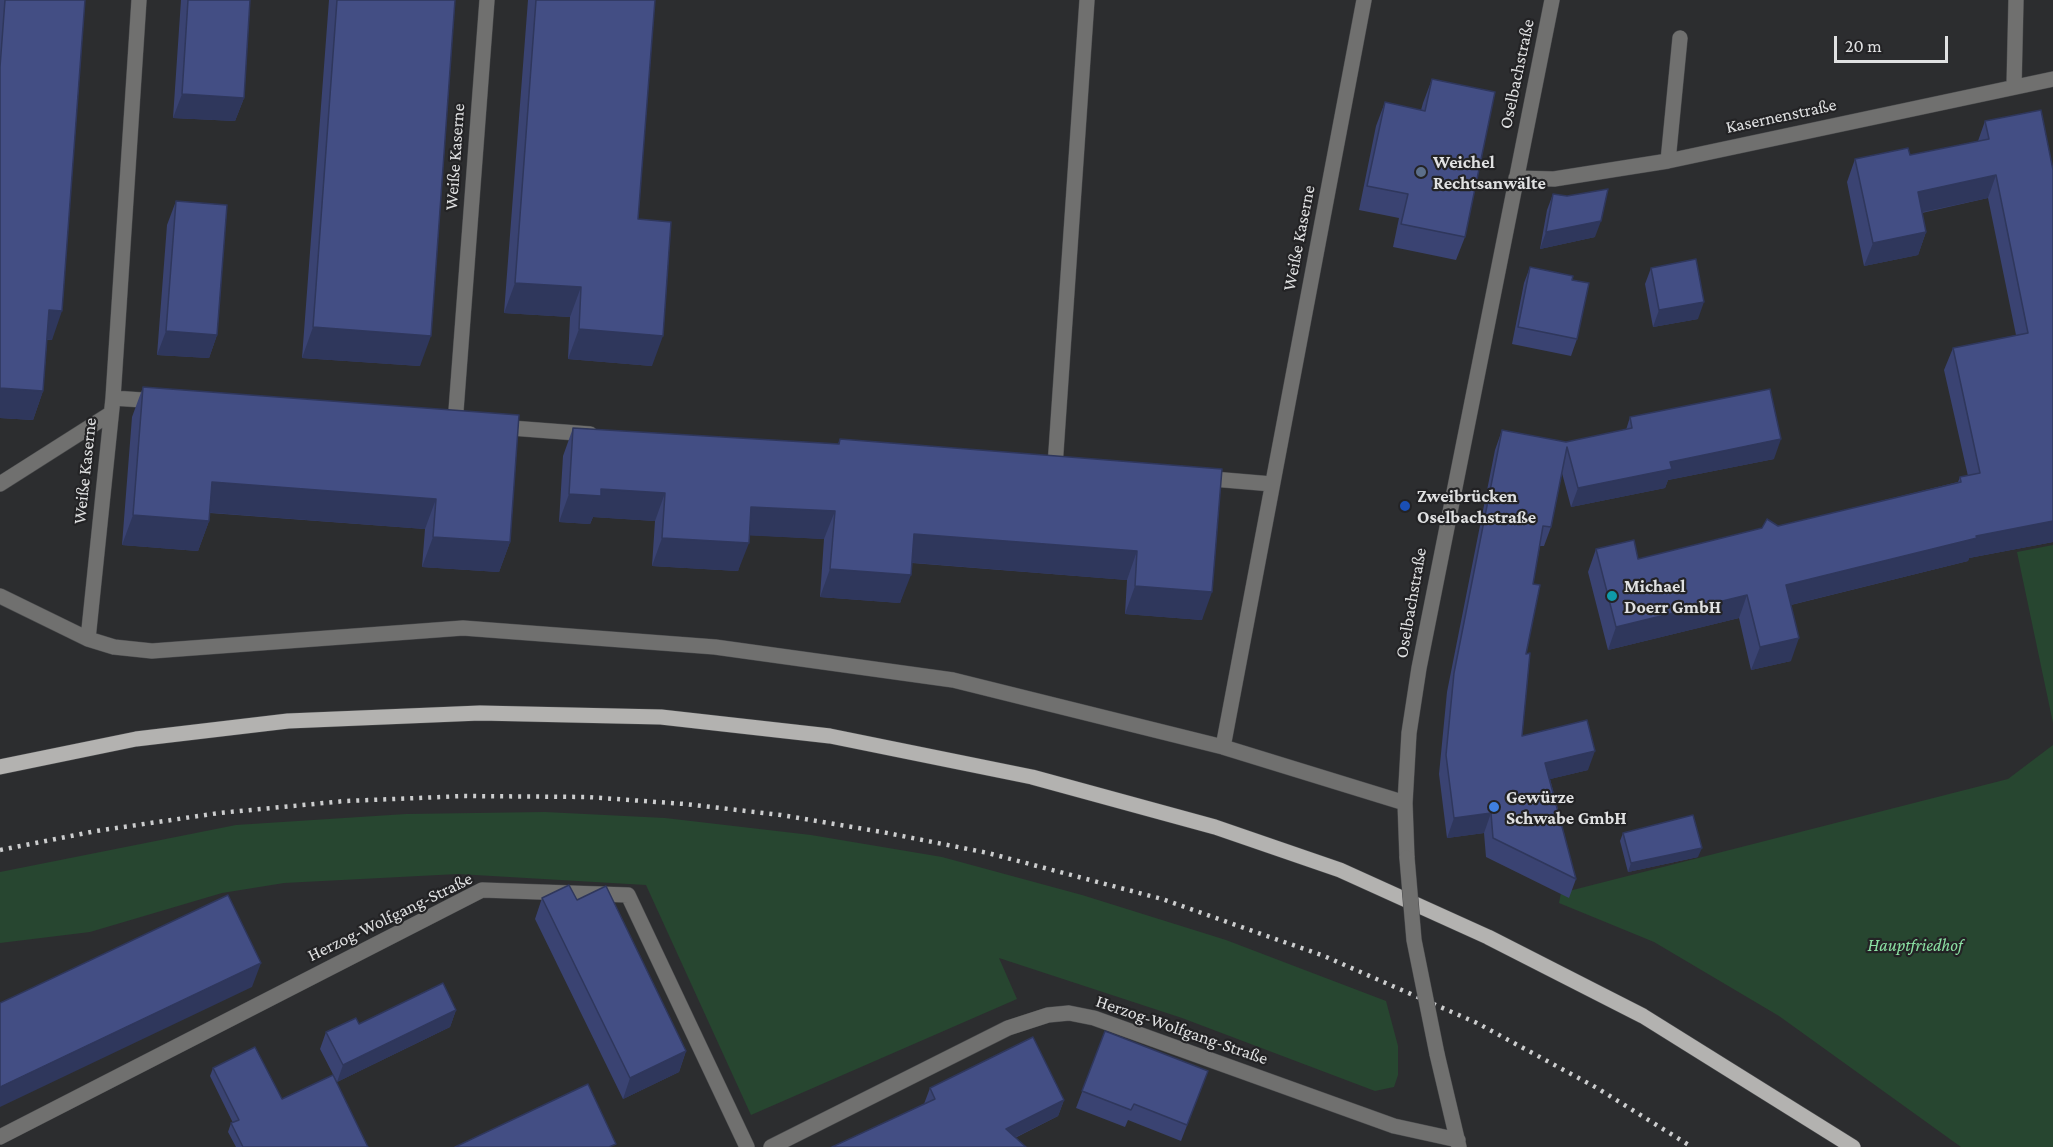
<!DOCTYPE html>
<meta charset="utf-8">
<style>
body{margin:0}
#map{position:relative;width:2053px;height:1147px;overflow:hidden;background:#2c2d2f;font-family:"Crimson Pro",serif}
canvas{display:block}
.scale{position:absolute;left:1834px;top:36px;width:114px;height:27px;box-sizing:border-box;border:3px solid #e0e1e2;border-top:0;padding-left:8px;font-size:18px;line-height:21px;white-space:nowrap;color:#e0e1e2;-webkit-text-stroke:4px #232325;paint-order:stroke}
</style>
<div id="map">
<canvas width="2053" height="1147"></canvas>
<div class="scale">20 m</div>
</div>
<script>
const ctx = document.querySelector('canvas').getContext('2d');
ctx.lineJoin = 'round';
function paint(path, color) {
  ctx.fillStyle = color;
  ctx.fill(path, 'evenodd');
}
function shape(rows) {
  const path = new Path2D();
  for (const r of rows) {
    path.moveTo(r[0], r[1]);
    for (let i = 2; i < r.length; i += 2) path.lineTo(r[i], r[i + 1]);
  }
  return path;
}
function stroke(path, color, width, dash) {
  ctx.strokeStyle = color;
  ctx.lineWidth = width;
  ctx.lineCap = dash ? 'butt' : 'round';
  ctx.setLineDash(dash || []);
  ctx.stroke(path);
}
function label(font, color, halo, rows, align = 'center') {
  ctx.font = font + ' "Crimson Pro",serif';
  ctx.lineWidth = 4.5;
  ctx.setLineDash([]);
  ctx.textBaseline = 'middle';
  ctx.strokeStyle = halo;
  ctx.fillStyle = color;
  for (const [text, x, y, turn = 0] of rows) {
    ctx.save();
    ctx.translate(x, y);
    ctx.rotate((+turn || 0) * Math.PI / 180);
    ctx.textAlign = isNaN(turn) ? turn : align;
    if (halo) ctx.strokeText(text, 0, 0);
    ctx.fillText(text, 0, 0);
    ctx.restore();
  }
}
paint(shape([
 [2053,545,2053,723,2017,552],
 [2053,745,2053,1147,1961,1147,1779,1016,1654,942,1559,903,1561,893,2008,779],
 [545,812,665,818,811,835,942,857,1082,895,1226,940,1386,1001,1398,1046,1398,1075,1394,1087,1375,1091,1182,1018,999,958,1017,999,751,1115,646,885,458,874,284,883,222,893,90,932,0,943,0,872,236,825,406,814]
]), '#274630');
const minor = shape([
 [2014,87,2016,0],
 [1668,161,1680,38],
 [1516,178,1554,179,1668,161,2053,79],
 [113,398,139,0],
 [455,424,487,0],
 [498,427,590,434],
 [1055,466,1087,0],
 [1201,478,1272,484],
 [0,484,110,414],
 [0,596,88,639,114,647,152,651,463,628,715,647,953,680,1223,747,1405,803],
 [88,639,113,398,157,401],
 [1223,747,1364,0],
 [1407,858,1405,803,1409,733,1419,668,1552,0],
 [1437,1054,1459,1147],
 [0,1137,482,890,628,895,747,1147],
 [771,1147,1008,1028,1048,1015,1069,1013,1094,1018,1394,1126,1458,1140]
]);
const major = shape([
 [0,767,136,739,288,721,480,713,661,717,830,736,1032,777,1215,827,1340,870,1488,937,1643,1016,1853,1147]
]);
stroke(minor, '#494a4c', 16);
stroke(major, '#494a4c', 16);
stroke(minor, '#70706f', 15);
stroke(major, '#b3b2b0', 15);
stroke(shape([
 [0,850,96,831,219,813,345,801,464,796,588,797,685,804,781,815,882,832,988,853,1162,899,1324,956,1477,1023,1597,1088,1692,1147]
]), '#cccdce', 4.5, [3, 6]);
const minorBridge = shape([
 [1407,858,1414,940,1437,1054]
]);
stroke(minorBridge, '#494a4c', 16, []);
stroke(minorBridge, '#70706f', 15);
paint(shape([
 [0,0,85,0,52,340,47,340,43,391,33,420,0,418],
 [181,0,250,0,244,98,235,121,173,118],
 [329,0,455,0,420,366,302,358],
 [528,0,655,0,638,219,652,366,568,359,570,317,504,313],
 [1432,79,1465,237,1456,260,1393,247,1399,218,1359,210,1376,126,1385,102,1421,110,1423,103],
 [1985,121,2053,170,2053,542,1969,558,1968,561,1791,605,1791,661,1751,670,1739,618,1608,650,1588,572,1596,549,1638,559,1778,526,1958,482,1960,477,1968,476,1944,370,1953,348,2016,335,1988,198,1922,213,1926,232,1918,255,1864,266,1847,182,1855,159,1910,155,1978,141],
 [1553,194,1595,237,1540,249,1547,210],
 [176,201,217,335,209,358,157,355,167,225],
 [1530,267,1572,280,1577,339,1571,356,1512,344,1524,283],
 [1651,268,1698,319,1653,327,1645,284],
 [143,387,519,415,510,542,499,572,422,567,425,529,210,513,209,521,198,551,122,545,132,417],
 [1630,417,1774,459,1668,480,1665,488,1571,507,1562,473,1551,527,1544,546,1540,546,1533,584,1526,654,1522,736,1588,770,1550,779,1576,879,1569,898,1486,857,1484,833,1447,838,1439,774,1447,692,1495,450,1502,430,1566,442,1626,430],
 [573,428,838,444,840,439,1222,469,1202,620,1125,614,1127,580,912,563,900,603,820,597,824,539,749,535,738,571,652,566,655,521,593,517,590,524,559,522,563,456],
 [1623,833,1698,857,1628,872,1620,841],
 [542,898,577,900,686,1051,679,1072,623,1099,535,919],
 [456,1010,450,1027,337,1082,320,1049,326,1032,359,1024],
 [1105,1031,1208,1071,1181,1141,1128,1120,1125,1127,1076,1108],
 [213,1068,282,1099,368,1147,236,1147,228,1132,231,1123,233,1123,210,1076],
 [930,1088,1064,1100,1058,1116,1015,1138,924,1104]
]), '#3a4372');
paint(shape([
 [182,94,244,98,235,121,173,118],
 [1996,175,1988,198,1909,215,1918,192],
 [1601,221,1595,237,1540,249,1546,232],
 [1926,232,1918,255,1864,266,1873,243],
 [515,283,581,287,570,317,504,313],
 [1704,302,1698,319,1653,327,1659,310],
 [49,310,62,311,52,340,39,339],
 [313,327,431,336,420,366,302,358],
 [579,329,663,336,652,366,568,359],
 [166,331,217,335,209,358,157,355],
 [0,388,43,391,33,420,0,418],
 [1781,439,1774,459,1668,480,1665,488,1571,507,1578,488,1670,462],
 [212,482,436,499,425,529,201,512],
 [601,489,665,493,655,521,593,517,590,524,559,522,569,494],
 [751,507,835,511,824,539,741,535],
 [133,515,209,521,198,551,122,545],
 [2053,521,2053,542,1969,558,1968,561,1778,608,1786,585,1976,536],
 [914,534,1137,551,1127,580,903,562],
 [433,537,510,542,499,572,422,567],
 [662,538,749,543,738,571,652,566],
 [830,569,911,575,900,603,820,597],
 [1135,586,1212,592,1202,620,1125,614],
 [1747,595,1739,618,1608,650,1616,627],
 [1799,638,1791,661,1751,670,1760,647],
 [1595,751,1588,770,1538,782,1545,763],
 [1491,813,1484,833,1447,838,1454,818],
 [1702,848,1698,857,1628,872,1631,863],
 [261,963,252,987,0,1107,0,1087],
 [456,1010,450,1027,337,1082,343,1065],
 [686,1051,679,1072,623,1099,630,1078],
 [1064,1100,1058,1116,1000,1145,1006,1129]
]), '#2f375c');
const building = shape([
 [5,0,85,0,62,311,49,310,43,391,0,388,0,67,5,0],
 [188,0,250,0,244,98,182,94,188,0],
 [337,0,455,0,431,336,313,327,337,0],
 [536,0,655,0,638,219,671,222,663,336,579,329,581,287,515,283,536,0],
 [1432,79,1495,92,1465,237,1401,224,1408,194,1367,186,1385,102,1425,111,1432,79],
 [2041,110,2053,170,2053,521,1976,536,1977,538,1786,585,1799,638,1760,647,1747,595,1616,627,1596,549,1634,540,1638,559,1762,528,1767,519,1778,526,1961,482,1960,477,1980,473,1953,348,2028,333,1996,175,1918,192,1926,232,1873,243,1855,159,1908,148,1910,155,1989,139,1985,121,2041,110],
 [1608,189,1601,221,1546,232,1553,194,1567,196,1608,189],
 [176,201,227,205,217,335,166,331,176,201],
 [1696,259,1704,302,1659,310,1651,268,1696,259],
 [1530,267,1573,276,1572,280,1589,283,1577,339,1518,327,1530,267],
 [143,387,519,415,510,542,433,537,436,499,212,482,209,521,133,515,143,387],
 [1770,389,1781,439,1670,462,1672,469,1578,488,1567,447,1551,527,1543,526,1533,584,1540,585,1526,654,1530,653,1522,736,1587,720,1595,751,1545,763,1576,879,1493,838,1491,813,1454,818,1446,755,1454,673,1502,430,1566,442,1632,428,1630,417,1770,389],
 [573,428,839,444,840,439,1222,469,1212,592,1135,586,1137,551,914,534,911,575,830,569,835,511,751,507,749,543,662,538,665,493,601,489,601,496,569,494,573,428],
 [1693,815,1702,848,1631,863,1623,833,1693,815],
 [569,885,577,900,606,886,686,1051,630,1078,542,898,569,885],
 [228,895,261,963,0,1087,0,1003,228,895],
 [443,983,456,1010,343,1065,326,1032,356,1018,359,1024,443,983],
 [1105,1031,1208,1071,1187,1125,1134,1104,1131,1110,1082,1091,1105,1031],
 [1033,1037,1064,1100,1006,1129,1026,1147,832,1147,935,1099,930,1088,1033,1037],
 [255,1047,282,1099,333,1075,368,1147,243,1147,231,1123,239,1120,213,1068,255,1047],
 [588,1084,616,1144,609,1147,455,1147,588,1084]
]);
paint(building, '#434e84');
stroke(building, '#2f375c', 1.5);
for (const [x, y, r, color] of [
 [1421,172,6,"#5c6f8a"],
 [1405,506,6,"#1a4fb4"],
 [1612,596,6,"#0f9aa8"],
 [1494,807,6,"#3f7fe0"]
]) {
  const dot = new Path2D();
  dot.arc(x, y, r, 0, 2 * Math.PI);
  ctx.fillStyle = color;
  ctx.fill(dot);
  stroke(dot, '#232325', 2);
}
label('18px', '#e0e1e2', '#232325', [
 ["Oselbachstraße",1517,74,-78],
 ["Kasernenstraße",1781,116,-12],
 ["Weiße Kaserne",455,157,-86],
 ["Weiße Kaserne",1299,238,-79],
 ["Weiße Kaserne",85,471,-84],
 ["Oselbachstraße",1411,603,-80],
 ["Herzog-Wolfgang-Straße",390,917,-26],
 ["Herzog-Wolfgang-Straße",1182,1030,19]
]);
label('bold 18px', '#e0e1e2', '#232325', [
 ["Weichel",1433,162],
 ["Rechtsanwälte",1433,183],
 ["Zweibrücken",1417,496],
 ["Oselbachstraße",1417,517],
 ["Michael",1624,586],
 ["Doerr GmbH",1624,607],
 ["Gewürze",1506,797],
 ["Schwabe GmbH",1506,818]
], 'left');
label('italic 18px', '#8be0a3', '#232325', [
 ["Hauptfriedhof",1915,945]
]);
</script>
